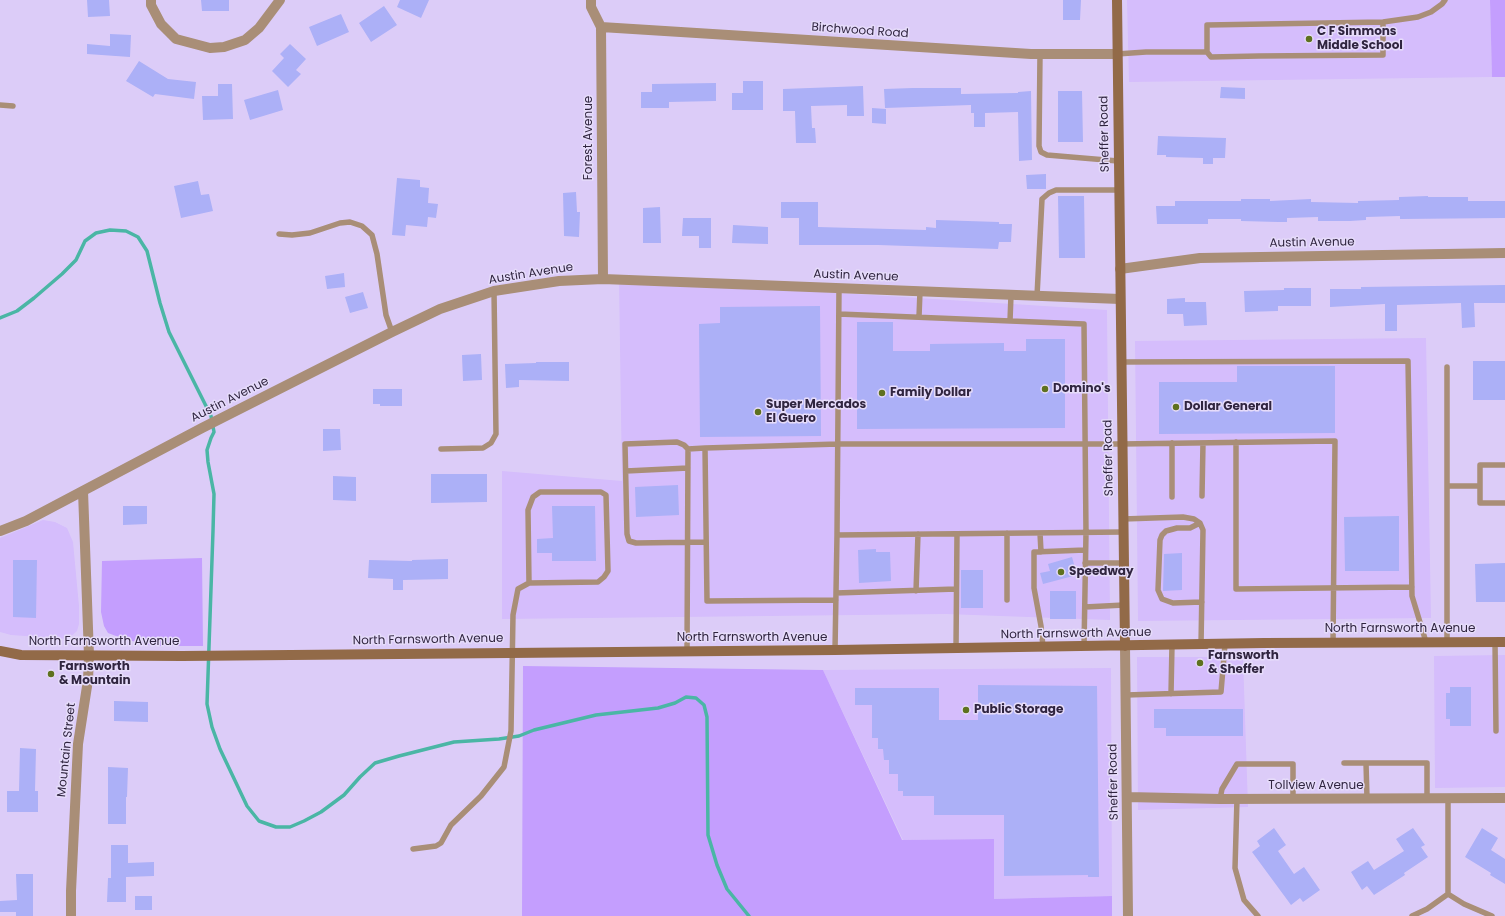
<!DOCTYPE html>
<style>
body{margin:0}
canvas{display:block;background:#dcccf8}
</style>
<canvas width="1505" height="916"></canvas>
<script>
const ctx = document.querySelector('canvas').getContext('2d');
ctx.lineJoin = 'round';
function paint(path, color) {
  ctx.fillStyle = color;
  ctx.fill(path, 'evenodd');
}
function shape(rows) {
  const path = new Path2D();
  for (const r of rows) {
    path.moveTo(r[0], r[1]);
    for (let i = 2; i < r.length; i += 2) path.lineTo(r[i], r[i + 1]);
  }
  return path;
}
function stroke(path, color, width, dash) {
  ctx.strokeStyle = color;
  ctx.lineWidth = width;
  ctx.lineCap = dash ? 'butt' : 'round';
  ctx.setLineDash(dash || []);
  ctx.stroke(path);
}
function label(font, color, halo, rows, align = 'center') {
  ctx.font = font + ' Poppins,sans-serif';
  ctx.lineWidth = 3;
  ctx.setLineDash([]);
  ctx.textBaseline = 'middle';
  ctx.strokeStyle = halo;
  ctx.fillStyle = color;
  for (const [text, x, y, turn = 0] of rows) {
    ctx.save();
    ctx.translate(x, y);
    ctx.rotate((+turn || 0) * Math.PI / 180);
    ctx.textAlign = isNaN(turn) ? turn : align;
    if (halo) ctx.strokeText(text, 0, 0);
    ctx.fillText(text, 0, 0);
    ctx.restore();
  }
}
paint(shape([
 [1127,0,1490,0,1492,77,1129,82],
 [619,279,1107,310,1110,620,946,614,502,619,502,471,622,481],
 [1426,338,1431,618,1138,621,1135,341],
 [43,520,55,522,67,528,73,542,79,606,79,624,77,631,68,639,11,635,0,632,0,538],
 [1505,655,1505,787,1435,788,1434,656],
 [1137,657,1243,657,1248,807,1138,810],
 [1111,668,1112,896,994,899,994,839,903,840,823,670]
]), '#d5bdfc');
paint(shape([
 [1490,0,1505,0,1505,77,1492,77],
 [202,558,203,646,153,646,124,639,108,633,104,626,101,612,102,561],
 [523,666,823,670,902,840,994,839,994,899,1112,896,1112,916,522,916]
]), '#c49efe');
stroke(shape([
 [0,318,17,311,34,298,62,274,76,260,85,241,96,233,110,230,126,231,138,237,147,251,160,303,169,332,211,416,214,432,211,438,207,450,208,462,214,494,213,531,207,704,212,727,220,749,247,806,259,821,276,827,290,827,304,821,321,812,344,795,360,777,375,763,399,756,454,742,499,739,519,736,534,730,596,715,658,708,675,703,686,697,696,698,704,705,707,717,708,835,717,865,727,889,749,916]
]), '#4ab6a5', 3.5);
paint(shape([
 [87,0,109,0,110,16,88,17],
 [201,0,229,0,229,11,202,11],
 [400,0,429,0,421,18,397,7],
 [1063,0,1081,0,1080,20,1063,20],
 [384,6,397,25,371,42,359,23],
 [341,14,349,32,317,46,309,27],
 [110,34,131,35,130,57,87,54,87,44,110,46],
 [290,44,306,59,296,70,301,74,288,87,272,71,284,58,280,54],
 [139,61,168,79,196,82,194,99,155,94,153,97,126,81],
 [743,81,763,81,763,110,732,110,732,93,743,93],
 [716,83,716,101,669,102,669,108,641,108,641,92,652,92,652,84],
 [218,84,232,84,233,119,203,120,202,96,218,96],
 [863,86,864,116,847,116,847,105,811,106,812,128,815,128,816,143,796,143,795,111,783,111,783,89],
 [1221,87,1245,88,1245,99,1220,98],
 [913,88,961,88,961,94,1018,93,1018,92,1031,91,1032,160,1019,161,1018,112,985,113,985,127,974,127,974,113,971,113,971,105,885,108,884,89],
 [278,90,283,110,250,120,244,100],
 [1058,91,1082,91,1083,142,1058,142],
 [872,108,886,109,886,124,872,123],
 [1158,136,1226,138,1225,158,1213,158,1213,164,1203,164,1203,158,1166,157,1166,155,1157,155],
 [1046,174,1046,189,1027,189,1026,175],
 [397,178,420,180,420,187,429,188,428,203,438,204,436,218,428,217,427,227,406,225,405,236,392,235],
 [198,181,201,195,209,194,213,211,181,218,174,186],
 [576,192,577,212,580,212,579,237,564,236,563,193],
 [1058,196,1084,196,1085,258,1059,258],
 [1428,196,1428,197,1468,197,1468,201,1505,201,1505,218,1400,219,1400,216,1366,217,1366,220,1350,221,1318,221,1318,217,1287,218,1287,222,1278,222,1241,221,1241,219,1208,219,1208,224,1157,224,1156,206,1175,206,1175,201,1241,201,1241,199,1270,199,1270,201,1311,199,1311,202,1358,203,1358,201,1399,200,1399,197],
 [781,202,818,202,818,227,926,230,926,227,936,228,936,220,999,222,999,224,1012,224,1011,242,999,242,998,249,878,245,799,245,799,218,781,218],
 [660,207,661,243,643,243,643,208],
 [683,218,711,218,711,248,699,248,699,236,682,236],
 [733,225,768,227,768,244,732,243],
 [344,273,345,287,327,289,325,276],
 [1505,285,1505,303,1474,303,1475,327,1462,328,1461,303,1397,305,1397,331,1385,331,1385,304,1330,307,1330,289,1361,289,1361,287],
 [1284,288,1311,288,1311,306,1278,306,1278,311,1245,312,1244,291,1284,290],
 [363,292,368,308,350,313,345,297],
 [1185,298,1185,302,1206,302,1207,325,1184,326,1183,314,1167,314,1167,299],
 [820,306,821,436,700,437,699,324,720,323,720,307],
 [857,322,893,322,893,351,930,351,930,344,1004,343,1004,351,1026,351,1026,339,1065,339,1065,428,857,429],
 [481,354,482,380,463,381,462,355],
 [1473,361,1505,361,1505,400,1473,400],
 [536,362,569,362,569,381,519,380,519,387,506,388,505,364,536,363],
 [1237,366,1335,366,1335,433,1159,434,1159,382,1237,382],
 [373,389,402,389,402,406,380,406,380,404,373,404],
 [323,429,340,429,341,450,323,451],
 [431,474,487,474,487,502,431,503],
 [333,476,356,477,356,501,333,500],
 [678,485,679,515,636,517,635,487],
 [123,506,147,506,147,524,123,525],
 [552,506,595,506,596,561,552,561,552,553,537,553,537,539,553,538],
 [1399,516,1399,571,1345,571,1344,517],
 [876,549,876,552,890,552,891,581,859,583,858,550],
 [1182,553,1182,590,1163,591,1164,554],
 [1072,557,1077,575,1043,584,1040,573,1050,571,1048,564],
 [448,559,448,579,403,580,403,590,393,590,393,579,368,578,369,560,412,561,412,560],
 [13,560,37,560,36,618,13,617],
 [1505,563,1505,602,1476,602,1475,564],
 [961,570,983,570,983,608,961,608],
 [1050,591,1076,591,1076,619,1050,619],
 [978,685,1097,686,1099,877,1088,877,1088,875,1004,876,1004,815,934,815,934,796,903,796,903,791,898,791,898,774,889,774,889,760,884,760,883,749,878,749,878,738,872,738,872,705,855,705,855,688,939,688,939,720,978,720],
 [1450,687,1471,687,1471,726,1450,726,1450,719,1446,719,1446,693,1450,693],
 [114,701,148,702,148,722,114,721],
 [1154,709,1243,709,1243,736,1166,736,1166,728,1154,728],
 [20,748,36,749,35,791,38,791,38,812,7,812,7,791,19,791],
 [108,767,128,768,127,797,126,797,126,824,108,824],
 [1274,828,1286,845,1278,851,1294,874,1304,867,1320,890,1303,902,1300,898,1291,905,1252,852,1260,846,1257,841],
 [1413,828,1425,845,1421,847,1428,857,1404,873,1405,875,1374,895,1367,886,1362,890,1351,872,1368,861,1374,870,1404,851,1396,839],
 [1482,828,1498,838,1491,850,1505,859,1505,884,1490,875,1491,873,1465,857],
 [111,845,128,845,128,863,154,862,154,876,126,877,126,902,107,902,108,878,111,878],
 [16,874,33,874,33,916,16,916,16,912,0,912,0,901,17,900],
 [135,896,152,896,152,910,135,910]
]), '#acb0f7');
stroke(shape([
 [1383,22,1383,55,1259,56,1211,57,1207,52,1207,25,1383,22,1418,17,1431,12,1442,4,1445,0],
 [1117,54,1146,52,1207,52],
 [1040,55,1039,146,1041,152,1047,155,1118,161],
 [0,105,13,106],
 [279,234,292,235,310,233,340,223,350,222,362,226,372,235,377,254,386,315,392,332],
 [1037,296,1042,199,1049,193,1056,190,1119,190],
 [839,314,1084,324,1086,533,1084,647],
 [919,317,920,291],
 [1010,321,1011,295],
 [1121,362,1408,361,1412,596,1426,642],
 [1236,442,1236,589,1412,587],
 [1172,443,1172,497],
 [441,449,483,448,491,443,496,434,494,291],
 [688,449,684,445,677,442,625,444,627,534,629,541,636,543,706,542],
 [626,471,688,468],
 [1447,486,1480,486,1480,503,1505,503],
 [1480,486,1480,465,1505,465],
 [1202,496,1203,443],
 [1123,519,1183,517,1194,519,1200,523,1203,530,1201,645],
 [1200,523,1190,528,1177,528,1166,531,1162,535,1160,540,1158,590,1162,599,1173,603,1202,602],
 [1040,533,1041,552],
 [837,535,1123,532],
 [1085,563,1123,563],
 [916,591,918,534],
 [836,593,956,589],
 [836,600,707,601,705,448,838,444,1121,444,1335,441,1333,643],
 [1007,600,1007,533],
 [1085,607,1124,605],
 [1447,642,1447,367],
 [1495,642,1496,731],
 [1043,647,1041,626,1034,588,1034,552,1085,550],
 [956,649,957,534],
 [835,650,837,535,839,288],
 [687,651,688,449,705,448],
 [1171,694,1172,645],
 [1126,695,1221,692,1225,644],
 [1344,763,1366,763,1367,798],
 [1366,763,1427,763,1427,798],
 [1448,798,1448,894],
 [1220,799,1222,789,1237,764,1293,764,1293,799],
 [1237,799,1235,868,1244,900,1258,916],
 [413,849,436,846,441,843,451,825,481,796,504,767,511,731,513,615,518,589,529,583,598,582,604,577,608,571,606,495,601,492,540,492,533,497,528,510,529,583],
 [1412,916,1427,909,1448,894,1464,904,1492,916]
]), '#a98e77', 5.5);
stroke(shape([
 [151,0,151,5,161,24,176,39,210,48,224,47,245,40,259,28,280,0],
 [591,0,591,7,601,27,603,279],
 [601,27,1031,54,1117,54],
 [1120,269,1200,258,1505,253],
 [0,531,26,521,202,428,392,332,440,309,494,291,559,281,603,279,1120,299],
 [1125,646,1128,916],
 [1127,797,1220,799,1505,798],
 [71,916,71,891,78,744,88,680,89,656,83,491]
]), '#a98e77', 10);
stroke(shape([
 [1117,0,1125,646],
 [0,651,21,655,182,656,835,650,1264,643,1505,642]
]), '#926a48', 10);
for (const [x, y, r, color] of [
 [1309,39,4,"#5e711f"],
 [1045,389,4,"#5e711f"],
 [882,393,4,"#5e711f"],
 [1176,407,4,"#5e711f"],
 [758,412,4,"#5e711f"],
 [1061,572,4,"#5e711f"],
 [1200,663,4,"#5e711f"],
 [51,674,4,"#5e711f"],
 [966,710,4,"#5e711f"]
]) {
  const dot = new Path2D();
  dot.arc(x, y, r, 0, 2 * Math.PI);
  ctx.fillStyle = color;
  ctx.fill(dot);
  stroke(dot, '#e6dcfa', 1.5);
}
label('12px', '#302540', '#e6dcfa', [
 ["Birchwood Road",860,31,4],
 ["Sheffer Road",1105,134,-91],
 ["Forest Avenue",589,138,-90],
 ["Austin Avenue",1312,243,-1],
 ["Austin Avenue",531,274,-9],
 ["Austin Avenue",856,276,2],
 ["Austin Avenue",230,400,-27],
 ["Sheffer Road",1109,458,-91],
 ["North Farnsworth Avenue",1400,629],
 ["North Farnsworth Avenue",1076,634,-1],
 ["North Farnsworth Avenue",752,638],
 ["North Farnsworth Avenue",428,640,-1],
 ["North Farnsworth Avenue",104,642],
 ["Mountain Street",67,750,-84],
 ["Sheffer Road",1114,782,-91],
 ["Tollview Avenue",1316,786]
]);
label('bold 12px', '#302540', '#e6dcfa', [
 ["C F Simmons",1317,32],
 ["Middle School",1317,46],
 ["Domino's",1053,389],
 ["Family Dollar",890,393],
 ["Super Mercados",766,405],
 ["El Guero",766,419],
 ["Dollar General",1184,407],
 ["Speedway",1069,572],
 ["Farnsworth",1208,656],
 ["& Sheffer",1208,670],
 ["Farnsworth",59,667],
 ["& Mountain",59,681],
 ["Public Storage",974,710]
], 'left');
</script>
